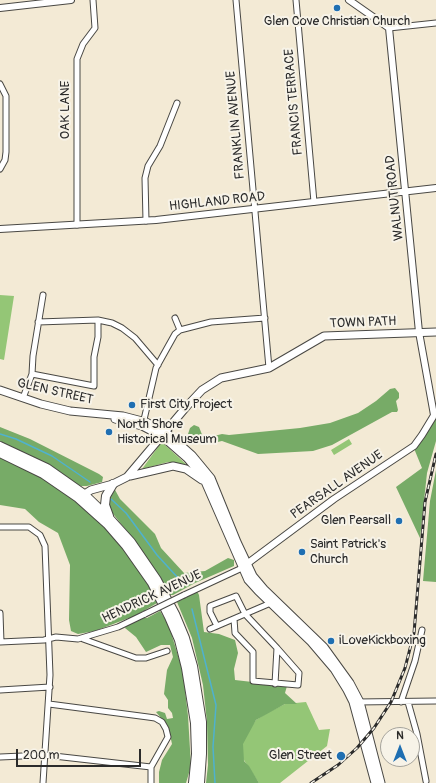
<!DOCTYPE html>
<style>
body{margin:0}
#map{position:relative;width:436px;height:783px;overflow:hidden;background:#f3ead5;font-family:Pangolin,sans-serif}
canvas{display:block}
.north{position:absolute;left:380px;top:727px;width:40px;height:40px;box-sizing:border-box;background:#f7f3e8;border:1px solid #a5a39c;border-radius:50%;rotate:0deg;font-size:11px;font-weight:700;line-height:16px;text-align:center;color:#2b2b2b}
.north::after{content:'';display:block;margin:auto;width:14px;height:18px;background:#1f6fb2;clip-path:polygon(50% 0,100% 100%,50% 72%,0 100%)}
.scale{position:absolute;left:16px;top:749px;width:125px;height:18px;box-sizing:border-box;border:2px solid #2b2b2b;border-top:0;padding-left:5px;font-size:12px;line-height:14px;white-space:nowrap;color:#2b2b2b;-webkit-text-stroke:3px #f7f3e8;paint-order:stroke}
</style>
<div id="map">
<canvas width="436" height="783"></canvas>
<div class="north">N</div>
<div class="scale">200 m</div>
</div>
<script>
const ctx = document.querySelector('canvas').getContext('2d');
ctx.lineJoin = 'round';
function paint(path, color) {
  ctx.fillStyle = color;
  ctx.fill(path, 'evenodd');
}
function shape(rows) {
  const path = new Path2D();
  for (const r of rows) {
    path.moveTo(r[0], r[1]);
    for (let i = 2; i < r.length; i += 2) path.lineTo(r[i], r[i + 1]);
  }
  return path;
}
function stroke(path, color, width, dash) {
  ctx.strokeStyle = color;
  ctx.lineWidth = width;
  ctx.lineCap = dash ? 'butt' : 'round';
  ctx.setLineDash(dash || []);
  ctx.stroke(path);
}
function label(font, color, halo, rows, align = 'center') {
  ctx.font = font + ' Pangolin,sans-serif';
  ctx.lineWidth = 4;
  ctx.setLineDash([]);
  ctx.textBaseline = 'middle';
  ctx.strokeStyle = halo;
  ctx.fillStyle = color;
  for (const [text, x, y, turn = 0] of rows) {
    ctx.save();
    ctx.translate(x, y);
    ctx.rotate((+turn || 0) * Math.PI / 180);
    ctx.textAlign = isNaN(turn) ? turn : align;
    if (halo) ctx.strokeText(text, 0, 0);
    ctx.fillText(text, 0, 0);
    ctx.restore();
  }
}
paint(shape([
 [0,295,14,296,4,360,0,359],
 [349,439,352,444,334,455,331,450],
 [161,443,164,444,187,465,168,462,142,469],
 [306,702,319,730,330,729,327,746,280,783,259,783,236,748,256,720,267,713,285,704]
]), '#94c676');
paint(shape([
 [395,388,399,393,399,398,396,401,398,410,397,412,392,412,332,445,313,451,258,454,222,441,208,444,202,443,188,434,190,428,194,425,199,427,203,437,206,438,222,434,229,435,300,428,330,423,358,413,376,401,390,389],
 [436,413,436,441,427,473,420,538,396,487,422,468,413,446],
 [0,427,30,439,99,474,103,477,102,482,87,486,81,486,0,446],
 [0,456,46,478,89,510,133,559,157,600,157,603,135,616,147,618,160,611,169,626,183,672,188,716,191,766,186,783,159,783,159,772,162,760,172,744,168,726,156,712,159,711,165,713,167,719,173,718,172,713,168,708,168,700,164,694,167,670,173,657,170,645,161,645,146,652,136,637,125,628,129,618,95,631,78,634,71,631,69,620,70,565,58,533,39,522,25,509,0,505],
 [436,470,436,582,423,581,430,501],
 [114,488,120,499,155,534,161,548,184,573,205,571,228,558,234,560,234,566,195,583,173,595,169,595,141,549,110,510,107,498],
 [197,591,199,595,204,632,219,634,235,640,238,653,234,669,235,680,287,686,285,693,297,704,285,704,256,720,243,744,244,761,249,766,259,783,206,783,208,765,207,722,203,685,192,638,177,602]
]), '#77ab67');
stroke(shape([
 [0,434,16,439,52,456,90,482],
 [111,499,126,513,157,555,179,579],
 [192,609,216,705,213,747,215,783]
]), '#4fb2ce', 1.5);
const minor = shape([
 [236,0,269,368],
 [296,0,314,202],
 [389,28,436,23],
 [0,84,6,96,6,152,5,160,0,169],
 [146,221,145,178,148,166,160,146,177,103],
 [77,225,77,59,83,44,95,28,93,0],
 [175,318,180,330],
 [38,322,98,320,112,323,122,328,135,338,158,365],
 [32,374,94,386,94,357,98,337,98,320],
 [23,398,32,374,33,356,43,295],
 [143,424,156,368,175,334,180,330,211,322,265,318],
 [0,527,29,527,40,535,45,546,50,675,43,783],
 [184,595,242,568],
 [0,613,1,642],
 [234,619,235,633,253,652,253,681,298,685,299,673,277,648],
 [217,626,210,612,210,606,236,596,245,614,277,648,275,684],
 [210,629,273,602],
 [83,639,136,658,146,658,167,651],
 [0,642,44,640,56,637,78,639,118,627,145,614],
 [0,690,50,687],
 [357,702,436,701],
 [401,702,415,661,422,630],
 [408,702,417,734,426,781],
 [49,704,148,717,155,718,162,722,166,729,168,737,151,767,151,783],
 [0,757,45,755,151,767]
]);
const tertiary = shape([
 [349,0,389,28,419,332,434,415],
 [0,8,71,0],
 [0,229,156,220,436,188],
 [244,566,334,499,414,446,422,435,436,412]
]);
const secondary = shape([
 [0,390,41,404,70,411,123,416,146,422,166,432,192,455,211,478,237,542,253,576,264,589,324,647,350,683,360,702,381,783],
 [115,419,142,426,163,437,187,458,203,477,248,580,258,591,311,642,334,669,347,690,353,702,375,783],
 [130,476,173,466,186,469,202,480],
 [80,497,91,490,113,484,127,477,187,406,202,390,221,378,269,368,324,336,436,332]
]);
const primary = shape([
 [0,446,47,468,84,494,111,520,131,542,157,580,175,614,185,638,193,666,202,722,202,754,200,783],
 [0,453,43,474,78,498,107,524,126,546,152,583,169,617,179,640,186,668,195,723,196,754,193,783],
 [109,516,105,505,106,496,113,484]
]);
stroke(minor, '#494844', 7);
stroke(tertiary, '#494844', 8);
stroke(secondary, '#494844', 9);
stroke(primary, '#494844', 10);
stroke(minor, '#fff', 5);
stroke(tertiary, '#fff', 6);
stroke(secondary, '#fff', 7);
stroke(primary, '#fff', 8);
const rail = shape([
 [311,783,338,765,357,748,374,728,391,702,405,668,414,633,425,502,436,454]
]);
stroke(rail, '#2b2b2b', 3);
stroke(rail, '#f7f3e8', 1.5, [4.5]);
const minorBridge = shape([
 [145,614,184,595]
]);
stroke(minorBridge, '#494844', 7, []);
stroke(minorBridge, '#fff', 5);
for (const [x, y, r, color] of [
 [337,8,4,"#1f6fb2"],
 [132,405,4,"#1f6fb2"],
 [109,432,4,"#1f6fb2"],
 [399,521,4,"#1f6fb2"],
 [302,552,4,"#1f6fb2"],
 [331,641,4,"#1f6fb2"],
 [341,756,5,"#1f6fb2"]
]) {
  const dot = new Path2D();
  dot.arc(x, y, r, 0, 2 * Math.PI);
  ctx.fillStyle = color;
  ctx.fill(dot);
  stroke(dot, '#f7f3e8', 1.5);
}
label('13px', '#2b2b2b', '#f7f3e8', [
 ["Glen Cove Christian Church",337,22,"center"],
 ["First City Project",140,405],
 ["North Shore",117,425],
 ["Historical Museum",117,440],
 ["Glen Pearsall",391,521,"right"],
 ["Saint Patrick's",310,545],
 ["Church",310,560],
 ["iLoveKickboxing",339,641],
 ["Glen Street",332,756,"right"]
], 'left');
label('13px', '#2b2b2b', '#f7f3e8', [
 ["FRANCIS TERRACE",294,102,-95],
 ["OAK LANE",66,110,-90],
 ["FRANKLIN AVENUE",236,125,-95],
 ["WALNUT ROAD",395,198,-96],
 ["HIGHLAND ROAD",217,202,-6],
 ["TOWN PATH",363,323,-2],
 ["GLEN STREET",55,392,13],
 ["PEARSALL AVENUE",337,485,-35],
 ["HENDRICK AVENUE",152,597,-25]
]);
</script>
